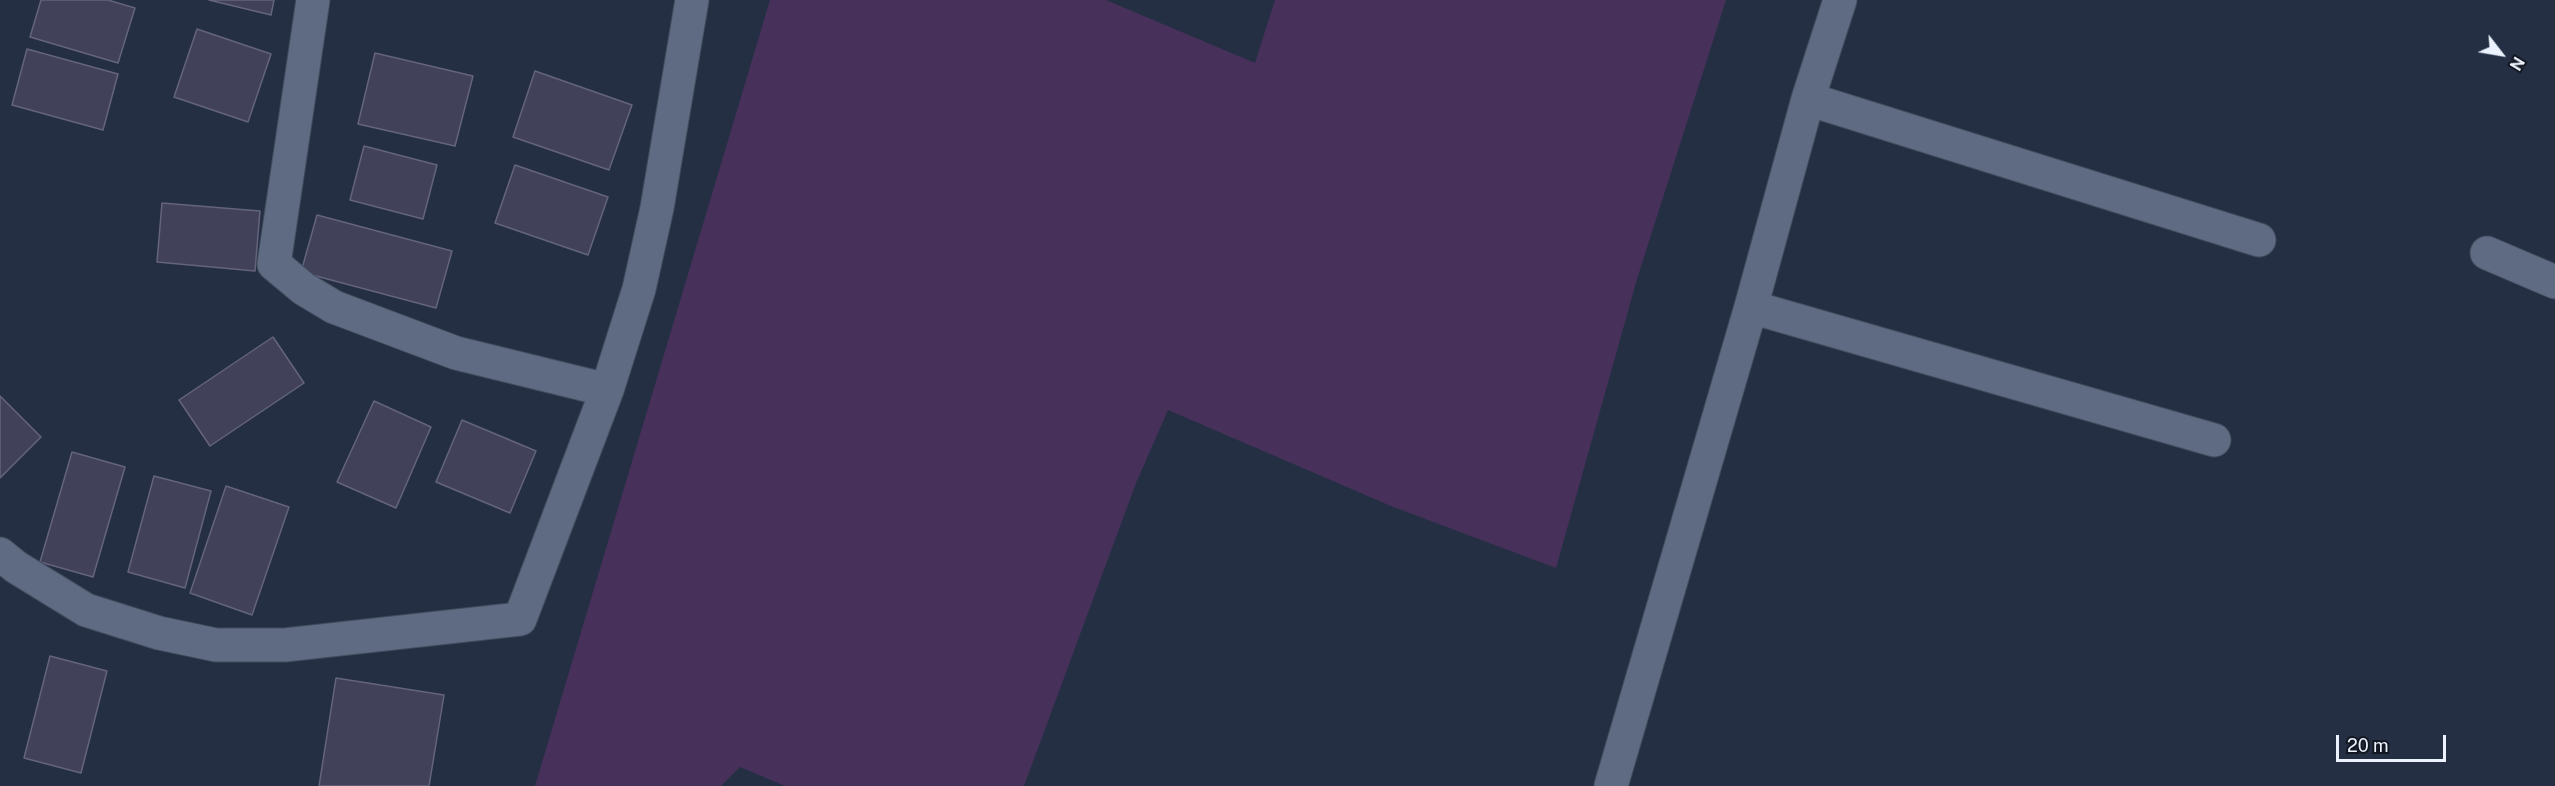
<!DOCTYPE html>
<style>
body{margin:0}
#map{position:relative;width:2555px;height:786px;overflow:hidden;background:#242f44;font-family:"Public Sans",sans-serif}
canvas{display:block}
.north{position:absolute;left:2471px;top:24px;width:60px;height:60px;-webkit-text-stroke:4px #121721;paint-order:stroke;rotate:121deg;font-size:16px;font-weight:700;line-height:24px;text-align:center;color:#ecf3fe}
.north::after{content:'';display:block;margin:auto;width:21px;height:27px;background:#ecf3fe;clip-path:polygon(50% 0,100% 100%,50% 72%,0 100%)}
.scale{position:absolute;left:2336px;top:735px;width:110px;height:27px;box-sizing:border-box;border:3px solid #ecf3fe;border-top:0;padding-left:8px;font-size:18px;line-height:21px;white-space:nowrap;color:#ecf3fe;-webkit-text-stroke:4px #121721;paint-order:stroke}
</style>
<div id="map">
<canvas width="2555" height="786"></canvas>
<div class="north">N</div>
<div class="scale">20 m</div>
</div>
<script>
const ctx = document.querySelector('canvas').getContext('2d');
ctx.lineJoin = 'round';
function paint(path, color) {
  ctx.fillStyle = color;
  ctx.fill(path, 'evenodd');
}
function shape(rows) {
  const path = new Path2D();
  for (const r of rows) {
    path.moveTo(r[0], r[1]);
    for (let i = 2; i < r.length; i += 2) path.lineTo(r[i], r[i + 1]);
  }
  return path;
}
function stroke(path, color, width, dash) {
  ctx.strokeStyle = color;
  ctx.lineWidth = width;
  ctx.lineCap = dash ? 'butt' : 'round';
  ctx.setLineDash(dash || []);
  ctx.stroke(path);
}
paint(shape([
 [770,0,1106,0,1255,63,1275,0,1726,0,1637,279,1556,568,1391,506,1168,410,1136,483,1024,786,785,786,740,767,721,786,535,786]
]), '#47315a');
const building = shape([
 [41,0,108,0,135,8,118,63,30,37,41,0],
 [209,0,274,0,271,15,209,0],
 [197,29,271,54,248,122,174,97,197,29],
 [27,49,118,74,103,130,12,105,27,49],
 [375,53,473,76,455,146,358,124,375,53],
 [535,71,632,105,609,170,513,137,535,71],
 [364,146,437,165,423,219,350,200,364,146],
 [515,165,608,197,588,255,495,223,515,165],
 [162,203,260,211,255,271,157,262,162,203],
 [317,215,452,251,436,308,301,272,317,215],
 [273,337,304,383,210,446,179,400,273,337],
 [0,396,41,437,0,478,0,396],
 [374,401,431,427,396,508,337,482,374,401],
 [462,420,536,451,510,513,436,482,462,420],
 [72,452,125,467,93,577,40,562,72,452],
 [154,476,211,491,185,588,128,572,154,476],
 [226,486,289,507,252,615,190,593,226,486],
 [50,656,107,671,81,773,24,758,50,656],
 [336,678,444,695,429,786,319,786,336,678]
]);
paint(building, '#414159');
stroke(building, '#65647f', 1.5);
const minor = shape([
 [313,0,274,264,304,289,334,307,456,353,607,390],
 [1808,99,2259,240],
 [2487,253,2555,282],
 [1751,307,2214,440],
 [0,554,16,567,86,610,159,633,216,645,285,645,520,619,607,390,639,289,657,208,692,0],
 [1611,786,1751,307,1808,99,1840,0]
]);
stroke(minor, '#434c5d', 35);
stroke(minor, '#5e6b83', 33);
</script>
